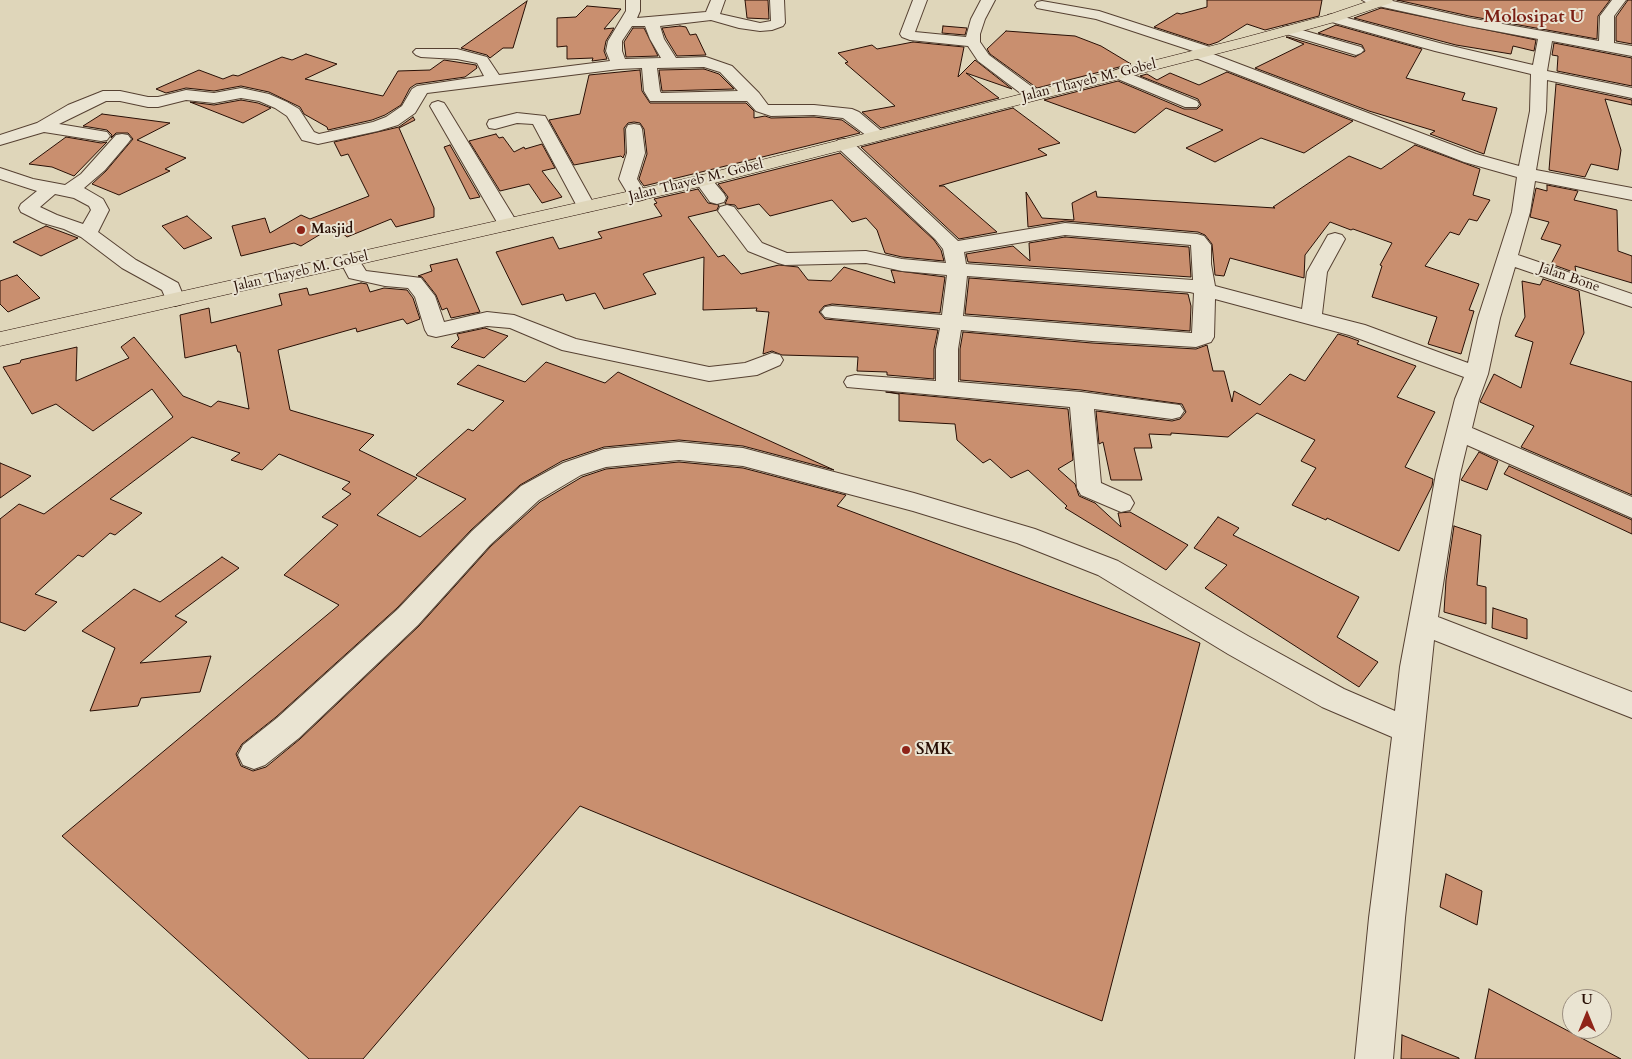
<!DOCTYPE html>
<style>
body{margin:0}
#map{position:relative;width:1632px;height:1059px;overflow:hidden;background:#dfd6ba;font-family:Cardo,serif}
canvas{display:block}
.north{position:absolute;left:1562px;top:989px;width:50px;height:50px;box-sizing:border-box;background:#eae4d2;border:1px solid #9c8f80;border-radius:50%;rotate:0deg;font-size:14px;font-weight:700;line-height:20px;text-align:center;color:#280f05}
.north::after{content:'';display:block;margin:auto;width:18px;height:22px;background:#8f2418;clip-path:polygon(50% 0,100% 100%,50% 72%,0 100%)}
</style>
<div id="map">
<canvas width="1632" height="1059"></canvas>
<div class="north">U</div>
</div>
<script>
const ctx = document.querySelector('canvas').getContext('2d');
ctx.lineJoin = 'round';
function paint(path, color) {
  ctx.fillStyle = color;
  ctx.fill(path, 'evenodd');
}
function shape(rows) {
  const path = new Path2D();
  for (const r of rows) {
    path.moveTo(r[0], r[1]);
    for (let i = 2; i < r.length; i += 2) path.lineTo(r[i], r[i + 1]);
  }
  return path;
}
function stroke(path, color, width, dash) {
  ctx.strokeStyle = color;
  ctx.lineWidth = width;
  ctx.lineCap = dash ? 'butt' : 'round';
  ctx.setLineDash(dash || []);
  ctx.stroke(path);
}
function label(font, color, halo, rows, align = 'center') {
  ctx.font = font + ' Cardo,serif';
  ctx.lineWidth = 4;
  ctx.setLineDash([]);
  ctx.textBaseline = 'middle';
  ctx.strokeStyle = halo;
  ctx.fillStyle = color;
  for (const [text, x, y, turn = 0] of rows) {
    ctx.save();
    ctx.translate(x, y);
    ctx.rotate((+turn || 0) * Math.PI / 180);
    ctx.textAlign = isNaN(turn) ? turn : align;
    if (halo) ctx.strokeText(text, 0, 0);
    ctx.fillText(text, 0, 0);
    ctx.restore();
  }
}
const building = shape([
 [745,0,768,0,769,19,747,18,745,0],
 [1207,0,1322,0,1319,16,1265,30,1247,24,1218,42,1209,45,1154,27,1177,13,1181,14,1207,7,1207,0],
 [1397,0,1610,0,1598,16,1597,39,1469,16,1397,0],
 [1628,0,1632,0,1632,44,1616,41,1616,17,1628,0],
 [527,1,513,48,503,48,490,58,487,55,461,48,527,1],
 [587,6,621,9,604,29,614,28,606,41,604,51,607,59,592,61,593,58,567,59,567,46,557,47,557,18,576,17,587,6],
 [1381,8,1536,40,1534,51,1513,46,1511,54,1456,45,1354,18,1381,8],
 [1336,25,1422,49,1406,78,1465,93,1462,100,1497,108,1484,154,1430,134,1435,131,1369,111,1255,68,1304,44,1286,37,1288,37,1355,57,1365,51,1362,45,1318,33,1336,25],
 [680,26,686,27,690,35,696,34,706,55,677,56,666,38,662,28,680,26],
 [943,26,967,28,965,35,942,33,943,26],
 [633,28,644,28,658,56,626,57,624,42,633,28],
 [1006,31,1075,36,1101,46,1131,64,1037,88,990,54,987,49,1006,31],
 [913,42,964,47,958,77,975,60,1012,89,966,73,999,98,881,128,862,112,895,106,845,63,848,62,838,53,872,45,877,49,913,42],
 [1554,43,1632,58,1632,86,1557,71,1558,56,1552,55,1554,43],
 [306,54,337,64,305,79,383,96,398,71,430,70,444,60,476,65,477,68,465,77,416,84,410,88,401,105,385,115,372,120,328,130,327,127,304,114,300,107,269,92,241,86,214,91,186,88,166,93,156,89,199,70,223,79,233,75,238,76,282,57,292,60,306,54],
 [704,69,719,74,734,89,662,91,659,70,704,69],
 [640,70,642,91,650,103,746,103,754,111,754,118,765,116,771,118,814,117,842,120,860,133,644,186,639,179,647,154,644,129,640,123,634,122,628,123,624,128,625,153,623,158,621,156,574,165,549,120,580,114,589,75,640,70],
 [1227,72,1353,121,1304,153,1261,138,1215,162,1186,148,1223,130,1166,108,1135,133,1044,100,1118,81,1184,109,1197,109,1201,105,1198,99,1140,76,1147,74,1157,80,1170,73,1199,85,1227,72],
 [1556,84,1632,100,1632,105,1605,99,1621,150,1618,170,1591,164,1585,177,1549,170,1556,84],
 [241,100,258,103,271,108,243,123,190,102,214,105,241,100],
 [1013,108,1060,143,1038,149,1047,155,939,186,944,186,997,232,959,239,861,147,1013,108],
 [102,114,170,123,137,140,186,158,165,169,170,171,119,195,92,184,106,171,133,139,128,133,116,133,111,138,112,135,107,130,83,126,102,114],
 [413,117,415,120,399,128,434,208,434,217,396,227,391,219,347,237,334,226,301,246,294,243,241,256,232,226,265,218,270,233,301,215,310,219,369,196,348,154,341,156,334,142,399,127,413,117],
 [496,134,499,138,503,137,514,152,524,147,525,149,542,144,555,168,542,171,562,197,542,203,529,184,500,191,469,141,496,134],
 [66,137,101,143,107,142,74,176,52,167,29,164,66,137],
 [450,145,480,197,470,199,444,147,450,145],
 [1415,145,1480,169,1473,195,1490,200,1477,221,1469,219,1459,235,1450,232,1425,266,1479,284,1469,310,1474,311,1461,354,1428,344,1437,317,1372,297,1382,266,1380,265,1392,243,1353,229,1351,230,1330,222,1305,255,1304,278,1230,258,1224,276,1215,275,1212,244,1205,235,1198,232,1065,221,1028,227,1026,192,1042,218,1074,220,1072,203,1096,191,1097,197,1275,208,1273,207,1349,156,1381,169,1415,145],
 [840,153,934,240,941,250,944,261,902,257,885,253,877,230,866,218,852,222,832,200,770,216,759,204,738,209,735,205,725,204,728,197,718,184,840,153],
 [1547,185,1578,191,1574,200,1617,210,1618,251,1632,256,1632,283,1575,266,1576,273,1551,264,1561,245,1541,239,1549,222,1530,217,1536,188,1547,191,1547,185],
 [698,189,708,203,719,205,717,210,688,217,718,257,724,255,741,274,779,265,798,267,808,280,831,281,844,267,895,283,891,270,945,277,940,313,832,304,824,306,819,312,825,319,938,330,934,349,934,379,887,375,887,372,857,371,858,357,782,355,772,351,763,354,769,312,756,311,757,308,703,310,704,257,647,272,643,274,656,294,604,309,595,293,566,301,563,294,522,305,496,252,553,237,559,249,602,238,598,232,662,216,654,204,657,203,654,199,698,189],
 [187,216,212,238,184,249,162,226,187,216],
 [46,226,78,238,41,256,13,242,46,226],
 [1065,237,1189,247,1191,277,968,262,966,254,1013,246,1030,261,1029,243,1065,237],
 [457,259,480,312,451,318,447,308,442,310,436,295,422,277,418,276,432,271,430,265,457,259],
 [17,275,40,298,8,312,0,304,0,281,17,275],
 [969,278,1188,294,1191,306,1190,331,965,314,969,278],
 [1543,279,1579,291,1584,333,1570,364,1632,382,1632,495,1521,447,1534,426,1480,402,1494,374,1521,388,1533,342,1515,336,1525,317,1522,281,1540,285,1543,279],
 [361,283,367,284,370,292,384,288,407,290,413,298,420,319,407,324,403,319,357,332,356,328,278,350,290,410,374,435,359,450,417,478,377,515,420,537,466,499,416,475,468,429,473,431,504,401,457,384,478,365,525,382,546,362,605,383,618,372,834,470,743,446,679,440,604,447,562,461,520,485,471,530,397,608,276,717,242,744,236,754,241,766,253,771,266,767,300,739,419,626,491,546,540,502,582,477,606,469,679,462,743,468,846,495,837,506,1200,643,1102,1021,580,806,363,1059,309,1059,62,836,339,605,284,575,338,525,322,517,351,494,342,489,350,482,279,454,262,470,231,460,240,453,192,437,110,499,142,513,115,535,110,533,83,557,78,555,35,594,57,602,25,631,0,622,0,519,19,504,44,514,173,417,152,389,93,431,56,404,32,414,3,367,20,363,21,360,77,347,76,381,129,358,121,347,134,337,183,396,211,407,218,401,249,409,240,352,238,352,236,345,185,358,180,315,209,308,211,323,282,305,279,294,307,288,309,295,311,295,361,283],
 [485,328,508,336,484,358,451,347,459,339,457,334,485,328],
 [963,332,1092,343,1196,349,1207,345,1213,371,1224,371,1232,402,1234,391,1260,405,1290,374,1305,381,1338,334,1348,337,1359,341,1357,344,1416,366,1397,397,1435,412,1405,467,1433,479,1432,486,1399,551,1327,518,1326,520,1292,505,1316,468,1301,461,1315,440,1257,413,1228,437,1171,433,1171,435,1149,434,1152,448,1134,448,1142,480,1111,480,1103,442,1099,444,1096,411,1172,421,1180,419,1186,412,1182,404,1081,390,960,380,960,349,963,332],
 [886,392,1068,409,1073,460,1058,469,1075,484,1079,496,1095,503,1121,527,1118,513,1130,512,1188,545,1166,570,1065,508,1067,506,1028,470,1011,478,990,459,983,463,957,440,955,424,899,421,899,394,886,392],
 [1479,452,1498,461,1487,490,1461,480,1479,452],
 [0,463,31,476,0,498,0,463],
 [1509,466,1632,520,1632,534,1504,474,1509,466],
 [1218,517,1239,528,1233,535,1359,597,1337,637,1378,662,1359,687,1205,588,1227,565,1194,548,1218,517],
 [1454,526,1481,535,1477,585,1486,587,1486,624,1444,612,1446,580,1454,526],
 [222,557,239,568,175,616,187,622,140,663,211,656,200,692,141,698,138,706,90,711,115,648,82,631,134,589,160,602,222,557],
 [1493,608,1527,619,1527,639,1492,628,1493,608],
 [1446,874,1482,891,1477,925,1440,907,1446,874],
 [1489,989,1621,1059,1475,1059,1489,989],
 [1402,1035,1459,1058,1459,1059,1401,1059,1402,1035]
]);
paint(building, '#c98f6f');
stroke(building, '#280f05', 1);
const minor = shape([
 [626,0,640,0,640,11,637,18,706,12,711,0,725,0,720,14,760,23,771,21,770,0,784,0,785,23,783,26,772,30,760,31,739,28,711,20,660,26,664,39,676,58,706,57,732,66,759,93,768,105,814,105,852,109,859,112,886,135,883,139,877,140,871,139,843,118,814,115,771,116,756,111,747,101,650,101,644,91,642,68,619,69,427,93,415,113,398,125,378,131,318,144,302,140,287,116,275,108,259,101,241,98,214,103,186,100,158,107,148,107,120,101,106,101,59,124,107,132,110,136,107,140,101,141,44,132,0,145,0,135,37,123,68,105,103,91,120,91,148,97,158,97,186,90,214,93,241,88,269,94,287,102,299,109,314,132,319,134,373,122,386,117,402,106,412,89,417,86,484,76,477,63,457,59,421,57,416,55,413,52,416,49,457,49,487,57,499,75,610,61,606,51,608,41,626,11,626,0],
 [632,26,645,26,650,39,661,58,625,59,622,51,622,41,632,26],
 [704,67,720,72,738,91,661,93,660,91,657,68,704,67],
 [913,0,927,0,915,32,966,37,971,19,981,0,995,0,985,19,980,34,980,42,989,55,1039,92,1041,95,1039,98,1027,98,978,61,968,46,910,40,902,37,900,34,913,0],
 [1362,0,1388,0,1469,18,1599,41,1600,16,1612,0,1626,0,1614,16,1614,43,1632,46,1632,56,1552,41,1547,71,1632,88,1632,98,1547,80,1546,111,1536,170,1632,188,1632,200,1535,181,1530,212,1518,255,1632,294,1632,307,1515,267,1500,318,1488,374,1479,399,1472,428,1632,497,1632,518,1467,445,1460,474,1438,617,1632,692,1632,718,1434,640,1405,918,1393,1059,1355,1059,1369,918,1392,737,1322,707,1228,654,1098,575,1017,543,913,511,743,466,679,460,606,467,581,475,539,500,490,545,418,625,299,738,265,765,254,769,243,765,238,755,243,745,277,718,398,609,472,531,521,486,563,463,604,449,679,442,743,448,914,493,1035,529,1118,561,1248,636,1344,689,1395,711,1400,667,1436,474,1455,399,1464,377,1349,335,1215,299,1214,337,1211,342,1196,347,1092,341,961,330,958,349,958,382,1081,392,1180,405,1184,411,1180,417,1172,419,1094,409,1101,483,1130,496,1134,503,1130,510,1121,512,1081,495,1077,488,1070,407,847,387,844,382,847,377,855,375,936,381,936,349,940,328,832,318,825,317,821,312,825,307,832,306,942,315,947,275,902,271,866,263,785,265,778,263,748,251,718,211,720,207,727,205,734,207,762,243,787,253,866,251,902,259,946,263,943,249,935,239,838,148,835,144,838,140,844,139,850,140,958,241,1065,223,1197,234,1204,236,1211,245,1211,264,1215,286,1302,309,1307,272,1328,235,1335,233,1342,235,1345,239,1327,272,1322,314,1365,325,1468,363,1478,318,1512,212,1517,177,1464,162,1193,57,1190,54,1193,51,1096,19,1042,9,1037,8,1035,5,1037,2,1042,1,1099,11,1213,48,1216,51,1213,54,1476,154,1519,166,1530,111,1531,74,1435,51,1328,21,1326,18,1328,15,1333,14,1443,44,1533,65,1538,39,1469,26,1369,4,1362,0],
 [1065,235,1191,245,1193,280,966,264,964,252,1065,235],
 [967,276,1190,292,1194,293,1192,333,963,316,967,276],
 [1288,26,1361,47,1364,50,1361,53,1356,55,1283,33,1281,30,1283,27,1288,26],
 [1119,69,1197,101,1199,104,1197,107,1185,107,1113,77,1111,74,1113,71,1119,69],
 [438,101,444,103,446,106,518,224,515,228,508,230,501,228,498,224,430,106,432,103,438,101],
 [517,113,545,116,595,206,593,210,586,212,579,210,533,124,517,123,495,129,489,128,487,124,489,120,517,113],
 [634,124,640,125,642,129,645,153,637,179,647,195,645,199,638,201,631,199,619,179,627,153,626,129,628,125,634,124],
 [122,134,128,135,131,139,128,143,105,170,84,188,103,199,109,210,98,232,136,260,178,283,185,300,182,304,175,306,168,304,162,290,122,268,81,237,64,229,43,223,21,212,19,208,21,204,37,191,0,179,0,168,33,179,65,185,81,174,116,135,122,134],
 [55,194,74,198,89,206,91,210,83,224,57,215,40,207,55,194],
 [703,175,709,176,724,194,726,198,724,202,717,204,710,202,697,184,694,180,697,176,703,175],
 [350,255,357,257,366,271,421,278,435,296,444,322,487,312,514,315,576,339,709,367,745,363,772,353,780,355,783,360,780,365,757,375,709,381,562,350,510,328,487,326,436,337,428,335,425,330,415,297,408,288,385,286,349,278,340,261,343,257,350,255]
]);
const primary = shape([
 [1372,0,1393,0,1391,3,1338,21,1251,45,703,186,0,346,0,332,702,175,1239,39,1328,15,1372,0]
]);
stroke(minor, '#564132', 2);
stroke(primary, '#280f05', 1);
paint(minor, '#eae4d2');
paint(primary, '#dfd6ba');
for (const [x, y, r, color] of [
 [301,230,5,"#8f2418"],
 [906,750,5,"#8f2418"]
]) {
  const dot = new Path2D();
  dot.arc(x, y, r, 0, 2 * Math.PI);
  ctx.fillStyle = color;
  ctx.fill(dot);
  stroke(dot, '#eae4d2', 2);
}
label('14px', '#280f05', '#eae4d2', [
 ["Jalan Thayeb M. Gobel",1089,81,-14],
 ["Jalan Thayeb M. Gobel",696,181,-14],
 ["Jalan Thayeb M. Gobel",301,272,-13],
 ["Jalan Bone",1569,278,19]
]);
label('bold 14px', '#280f05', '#eae4d2', [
 ["Masjid",311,230]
], 'left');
label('bold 16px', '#280f05', '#eae4d2', [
 ["SMK",916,750]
], 'left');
label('bold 18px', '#7a1f14', '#eae4d2', [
 ["Molosipat U",1534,18]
]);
</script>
